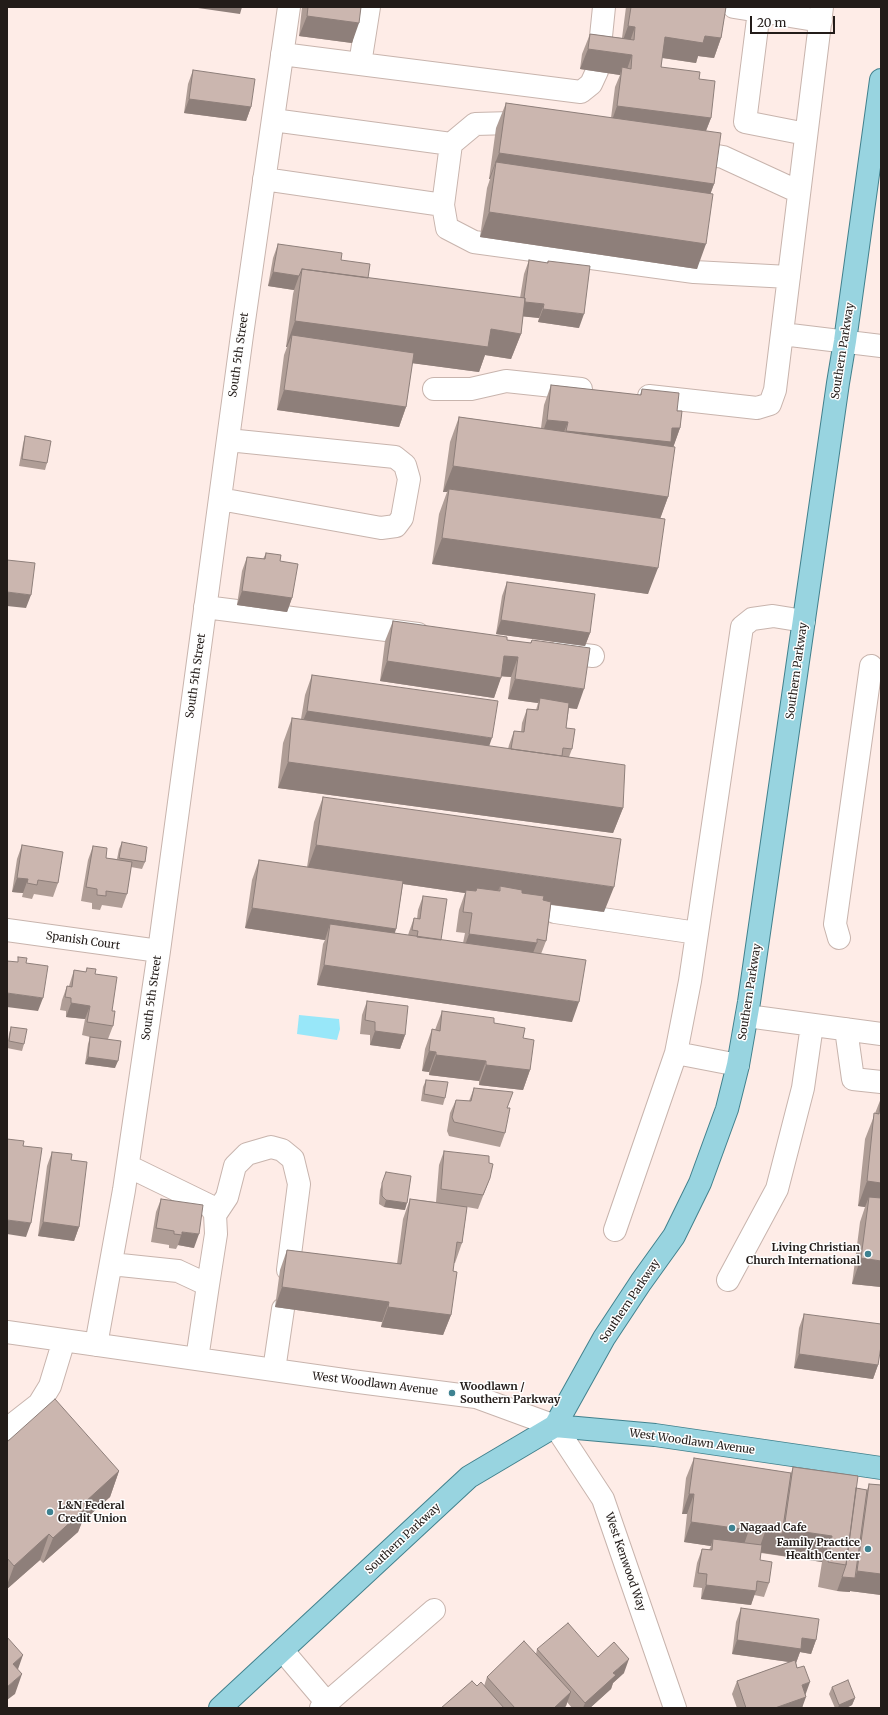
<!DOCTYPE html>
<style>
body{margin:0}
#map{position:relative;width:888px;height:1715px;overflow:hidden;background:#feece7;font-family:Merriweather,serif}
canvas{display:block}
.frame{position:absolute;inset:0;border:8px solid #231c19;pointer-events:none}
.scale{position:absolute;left:750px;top:16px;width:85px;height:18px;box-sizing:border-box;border:2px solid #231c19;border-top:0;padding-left:5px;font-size:12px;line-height:14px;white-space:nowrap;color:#231c19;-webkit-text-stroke:3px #fefefe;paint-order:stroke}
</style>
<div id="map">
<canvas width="888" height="1715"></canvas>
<div class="frame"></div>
<div class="scale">20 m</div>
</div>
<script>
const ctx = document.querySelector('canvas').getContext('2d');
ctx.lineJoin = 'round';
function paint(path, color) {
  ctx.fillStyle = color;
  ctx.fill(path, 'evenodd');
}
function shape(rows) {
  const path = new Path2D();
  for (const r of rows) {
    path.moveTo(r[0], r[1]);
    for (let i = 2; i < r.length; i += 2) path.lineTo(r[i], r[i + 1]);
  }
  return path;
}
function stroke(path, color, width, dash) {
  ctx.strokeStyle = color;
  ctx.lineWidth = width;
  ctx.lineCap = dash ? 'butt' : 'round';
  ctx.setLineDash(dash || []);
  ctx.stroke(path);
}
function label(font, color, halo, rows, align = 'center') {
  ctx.font = font + ' Merriweather,serif';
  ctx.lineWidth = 3;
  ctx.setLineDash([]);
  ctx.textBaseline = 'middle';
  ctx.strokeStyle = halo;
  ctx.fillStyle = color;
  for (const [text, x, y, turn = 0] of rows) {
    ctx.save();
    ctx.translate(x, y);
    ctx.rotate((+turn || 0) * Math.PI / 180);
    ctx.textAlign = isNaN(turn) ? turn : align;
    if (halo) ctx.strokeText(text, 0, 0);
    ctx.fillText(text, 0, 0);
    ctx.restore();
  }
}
paint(shape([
 [299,1015,339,1019,340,1029,337,1040,297,1034]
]), '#98e7f9');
const minor = shape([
 [369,7,360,64,581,92,591,84,597,71],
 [734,7,759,11],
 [282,54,360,64],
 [599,56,604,7],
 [806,134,745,122,759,11,821,21],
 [451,144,475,124,512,123,528,125],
 [689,151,723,157,799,192],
 [264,179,443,205,451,144,273,120],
 [443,205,447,228,474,242,694,272,789,277],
 [782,334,881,346],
 [434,389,471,389,506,381,581,389],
 [649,396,757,408,770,404,775,390,822,7],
 [220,499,381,528,396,526,402,518,409,479,405,465,395,457,228,440],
 [205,607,418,634],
 [559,652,593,656],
 [555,912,697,933],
 [7,930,159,951],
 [839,938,835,924,871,666],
 [747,1016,881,1034],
 [846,1029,853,1079,881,1082],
 [676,1053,738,1065],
 [128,1166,210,1206,215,1214,216,1234,208,1285],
 [215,1215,227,1197,235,1166,247,1154,271,1147,282,1150,293,1159,299,1184,288,1270],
 [615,1230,676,1053,690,981,742,627,752,619,773,616,804,621],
 [111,1264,178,1271,208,1285,197,1359],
 [728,1280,777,1189,803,1088,812,1025],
 [7,1332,351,1381,476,1397,555,1426,603,1499,675,1708],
 [96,1345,124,1190,159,951,242,335,289,7],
 [274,1370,283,1309],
 [7,1429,39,1404,50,1386,64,1340],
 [283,1651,327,1703],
 [321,1708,434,1610]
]);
const major = shape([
 [555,1426,655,1435,881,1468],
 [220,1708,469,1477,555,1426,604,1338,641,1282,674,1236,700,1183,727,1109,738,1065,749,1002,838,383,845,341,881,80]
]);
stroke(minor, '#c8b4ad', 24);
stroke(major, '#42818d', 24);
stroke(minor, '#fff', 22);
stroke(major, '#98d4e0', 22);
paint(shape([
 [302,7,361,7,352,43,299,36],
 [626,7,726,7,721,38,714,58,698,56,696,63,662,58,661,67,699,79,711,118,706,131,714,184,710,194,697,269,480,237,487,188,490,179,489,179,496,128,506,103,611,118,615,87,620,75,580,69,582,54,590,34,622,38],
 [193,70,251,107,246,121,184,113,188,84],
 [278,244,341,260,368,278,520,298,524,274,529,260,547,263,548,261,579,328,538,322,539,318,523,316,521,334,511,359,485,355,479,372,412,363,406,407,399,427,277,410,284,355,287,347,286,347,293,294,294,290,268,286,273,258],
 [551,385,640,395,642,389,677,411,680,428,673,447,668,497,660,518,648,594,432,564,439,514,447,492,443,492,450,442,459,417,541,428,544,405],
 [25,436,47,463,45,470,19,466,23,444],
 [266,553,280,561,292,598,287,612,237,605,242,571,247,557,263,559],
 [507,582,590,633,585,646,496,634,502,596],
 [393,621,507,640,530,643,532,640,577,709,569,708,566,728,572,749,569,757,623,808,613,833,278,788,283,743,292,718,301,719,305,695,312,675,489,746,508,749,509,745,514,731,521,732,522,723,527,709,536,710,538,703,508,699,511,677,501,676,494,698,380,681,385,641],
 [323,797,604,912,551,905,546,941,541,954,572,1022,317,985,323,944,325,940,245,928,252,880,259,860,307,867,314,822],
 [403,884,465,893,459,910,456,932,465,933,463,943,441,940,423,896,418,910,417,919,414,918,409,932,408,935,395,933],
 [122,842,145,862,142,869,131,867,127,894,122,908,102,905,100,910,92,909,92,903,81,901,88,860,93,846,106,858,117,859,119,849],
 [22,845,58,883,53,897,34,894,32,899,22,897,23,893,12,892,17,859],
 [87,968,95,974,112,1011,113,1026,108,1039,115,1068,85,1064,88,1044,90,1037,82,1035,85,1019,66,1017,66,1011,60,1010,62,1000,67,986,69,986,74,970,86,972],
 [367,1001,405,1035,400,1049,370,1045,370,1035,360,1034,362,1015],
 [442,1011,494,1023,523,1038,530,1070,523,1090,479,1085,479,1081,429,1075,429,1072,422,1071,425,1049,432,1029,435,1030],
 [11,1027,24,1044,22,1051,7,1048,9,1034],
 [426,1080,445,1098,443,1105,421,1101,423,1087],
 [474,1088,507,1108,505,1133,500,1147,449,1136,447,1131,450,1113,456,1100,469,1101],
 [881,1098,881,1287,852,1284,860,1222,865,1207,858,1206,865,1139],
 [444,1151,489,1163,490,1178,478,1209,467,1207,462,1243,455,1263,454,1263,453,1271,451,1315,443,1335,381,1327,382,1322,275,1307,280,1270,287,1250,397,1264,403,1219,410,1199,436,1202,439,1165],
 [52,1152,71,1160,79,1227,74,1241,38,1236,47,1166],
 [386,1172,405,1210,384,1207,379,1204,380,1190],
 [161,1199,194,1248,178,1245,176,1249,169,1248,169,1245,151,1242,156,1212],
 [804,1314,878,1365,873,1379,794,1368,799,1328],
 [7,1442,119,1471,110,1497,82,1522,78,1532,43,1563,40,1560,7,1589],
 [694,1458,791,1473,793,1467,856,1488,867,1490,869,1484,881,1485,881,1595,850,1591,850,1592,837,1591,818,1587,822,1562,761,1553,760,1560,769,1583,764,1597,754,1595,751,1605,701,1599,702,1588,693,1587,697,1563,702,1549,709,1550,711,1546,684,1542,687,1514,682,1514,686,1478],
 [741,1608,816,1640,811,1654,800,1652,796,1663,805,1695,802,1708,737,1708,732,1694,737,1681,790,1662,732,1654,736,1622],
 [537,1649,598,1657,624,1673,613,1683,611,1689,590,1708,572,1708,567,1702,566,1706,564,1708,441,1708,477,1686,484,1686,487,1677,536,1654],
 [832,1687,855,1698,852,1705,846,1708,835,1708,829,1694]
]), '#af9d96');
paint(shape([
 [191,7,242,7,240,14],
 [307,16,359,23,352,43,299,36],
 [628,26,635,27,628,47,621,46],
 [705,36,721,38,714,58,698,56,696,63,657,57,665,37],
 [588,49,632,55,625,75,622,67,620,75,580,69],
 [189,99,251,107,246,121,184,113],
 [617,106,711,118,703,138,610,126],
 [499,153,714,184,705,209,496,162,490,179,489,179],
 [489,212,706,244,697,269,480,237],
 [273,272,299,276,294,290,268,286],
 [523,302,544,304,539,318,518,316],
 [543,309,584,314,579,328,538,322],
 [295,321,491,329,521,334,511,359,485,355,479,372,290,347,292,335,287,347,286,347],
 [284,390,406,407,399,427,277,410],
 [547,420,568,422,560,442,540,440],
 [672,428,680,428,673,448,559,451,566,431],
 [453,466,668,497,659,522,449,489,447,492,443,492],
 [442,538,658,568,648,594,432,564],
 [242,591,292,598,287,612,237,605],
 [7,592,31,595,26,608,7,606],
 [501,620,590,633,585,646,496,634],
 [504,656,518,657,511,677,497,676],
 [387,661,501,678,494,698,380,681],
 [515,679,584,689,577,709,539,704,540,698,538,703,508,699],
 [307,711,492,738,485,758,299,731],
 [288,762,623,808,613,833,278,788],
 [316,845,614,887,604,912,497,897,500,891,500,886,496,897,476,891,477,888,474,894,466,890,465,893,307,870],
 [17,878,28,879,23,893,12,892],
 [252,908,396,929,389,949,330,924,325,940,245,928],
 [469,934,537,943,529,963,462,954],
 [324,965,579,1002,572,1022,317,985],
 [7,993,43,998,38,1011,7,1007],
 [71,1003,90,1006,85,1019,66,1017],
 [375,1031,405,1035,400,1049,370,1045],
 [429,1051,436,1052,429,1072,422,1071],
 [436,1055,486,1061,479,1081,429,1075],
 [88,1057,118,1061,115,1068,85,1064],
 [486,1065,530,1070,523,1090,479,1085],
 [867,1181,881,1183,881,1209,869,1197,865,1207,858,1206],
 [386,1200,407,1203,405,1210,384,1207],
 [7,1220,31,1223,26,1237,7,1234],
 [43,1222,79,1227,74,1241,38,1236],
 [182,1232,199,1234,194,1248,178,1245],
 [861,1258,881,1261,881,1287,852,1284],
 [282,1287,389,1302,382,1322,275,1307],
 [388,1307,451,1315,443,1335,381,1327],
 [799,1354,878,1365,873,1379,794,1368],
 [119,1471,110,1497,82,1522,78,1532,43,1563,53,1538,84,1503],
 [689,1494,694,1494,687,1514,682,1514],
 [691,1522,749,1530,742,1550,713,1539,711,1546,684,1542],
 [784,1529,832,1536,822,1562,758,1552,765,1532,782,1534],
 [49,1534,40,1560,7,1589,7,1585,14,1566],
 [857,1571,881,1574,881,1595,850,1591,850,1592,837,1591,842,1577,855,1578],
 [706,1585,756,1591,751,1605,701,1599],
 [802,1638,816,1640,811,1654,800,1652,796,1663,732,1654,737,1640],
 [23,1655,16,1675,13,1664],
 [629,1659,624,1673,613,1683,611,1689,590,1708,583,1708,585,1703,613,1673],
 [22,1674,15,1694,7,1700,7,1687],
 [810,1682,805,1696,802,1685],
 [571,1692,566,1706,564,1708,554,1708],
 [806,1697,802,1708,775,1708],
 [855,1698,852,1705,846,1708,838,1708,839,1705]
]), '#8e7f7a');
const building = shape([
 [308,7,361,7,359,23,307,16,308,7],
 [631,7,726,7,721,38,705,36,703,43,665,37,661,67,700,72,699,79,715,81,711,118,617,106,622,67,631,69,632,55,588,49,590,34,634,40,635,27,628,26,631,7],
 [193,70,255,79,251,107,189,99,193,70],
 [506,103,721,133,714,184,499,153,506,103],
 [496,162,713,194,706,244,489,212,496,162],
 [278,244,342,253,341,260,370,264,368,278,302,269,299,276,273,272,278,244],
 [529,260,548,263,548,261,590,266,584,314,543,309,544,304,525,302,525,298,524,298,529,260],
 [302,269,525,298,521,334,491,329,488,347,295,321,302,269],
 [292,335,414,353,406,407,284,390,292,335],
 [551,385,641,395,642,389,679,393,677,411,682,411,680,428,672,428,671,442,566,431,568,422,547,420,551,385],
 [459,417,675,447,668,497,453,466,459,417],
 [25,436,51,441,47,463,22,459,25,436],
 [449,489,665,519,658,568,442,538,449,489],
 [266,553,281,555,280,561,298,564,292,598,242,591,247,557,265,559,266,553],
 [7,560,35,563,31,595,7,592,7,560],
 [507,582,595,594,590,633,501,620,507,582],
 [393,621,507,637,507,640,531,643,532,640,590,648,584,689,515,679,518,657,504,656,501,678,387,661,393,621],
 [312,675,498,701,492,738,307,711,312,675],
 [540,698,569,703,566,728,575,729,572,749,563,748,562,756,511,749,514,731,524,732,527,709,538,710,540,698],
 [292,718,625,765,623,808,288,762,292,718],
 [323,797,621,839,614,887,316,845,323,797],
 [122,842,147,847,145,862,119,858,122,842],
 [22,845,63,852,58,883,38,880,37,885,27,883,28,879,17,878,22,845],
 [93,846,107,848,106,858,132,862,127,894,106,891,106,896,97,895,97,889,86,887,93,846],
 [259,860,403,881,396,929,252,908,259,860],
 [500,886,522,890,522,893,544,896,543,900,551,902,546,941,537,939,537,943,469,934,472,913,463,912,466,890,476,891,477,888,500,891,500,886],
 [423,896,447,899,441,940,417,937,418,931,412,930,414,918,420,919,423,896],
 [330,924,586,960,579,1002,324,965,330,924],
 [18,957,27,958,26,963,48,966,43,998,7,993,7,961,18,962,18,957],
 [87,968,96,969,95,974,117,977,112,1011,115,1011,113,1026,87,1022,90,1006,71,1003,71,998,65,997,67,986,72,987,74,970,86,972,87,968],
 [367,1001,408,1006,405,1035,375,1031,375,1022,365,1020,367,1001],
 [442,1011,494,1018,494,1023,525,1028,523,1038,534,1040,530,1070,486,1065,486,1061,436,1055,436,1052,429,1051,432,1029,440,1031,442,1011],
 [11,1027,27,1029,24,1044,9,1041,11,1027],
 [90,1037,121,1041,118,1061,88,1057,90,1037],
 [426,1080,448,1082,445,1098,424,1094,426,1080],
 [474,1088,513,1092,507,1108,510,1108,505,1133,454,1122,452,1117,456,1100,471,1101,474,1088],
 [881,1098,881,1183,867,1181,874,1113,879,1114,881,1098],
 [7,1139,24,1141,23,1146,42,1148,31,1223,7,1220,7,1139],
 [444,1151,489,1156,489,1163,493,1164,490,1178,483,1195,441,1189,444,1151],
 [52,1152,72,1154,71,1160,87,1162,79,1227,43,1222,52,1152],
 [386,1172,411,1176,407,1203,386,1200,382,1196,382,1183,386,1172],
 [869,1197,881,1198,881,1261,861,1258,869,1197],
 [161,1199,203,1205,199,1234,182,1232,182,1235,174,1234,174,1231,156,1228,161,1199],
 [410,1199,467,1207,462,1243,457,1242,453,1271,457,1272,451,1315,388,1307,389,1302,282,1287,287,1250,401,1264,410,1199],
 [804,1314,881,1324,881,1346,878,1365,799,1354,804,1314],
 [55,1399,119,1471,84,1503,87,1507,53,1538,49,1534,14,1566,7,1558,7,1442,55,1399],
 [694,1458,791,1473,782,1534,765,1532,765,1528,750,1526,749,1530,691,1522,694,1494,689,1494,694,1458],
 [793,1467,858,1476,846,1565,828,1562,832,1536,784,1529,793,1467],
 [869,1484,881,1485,881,1574,857,1571,869,1484],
 [856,1488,867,1490,855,1578,842,1577,846,1565,856,1488],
 [713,1539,762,1545,760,1560,772,1562,769,1583,757,1581,756,1591,706,1585,707,1574,698,1573,702,1549,712,1550,713,1539],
 [741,1608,819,1619,816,1640,802,1638,801,1649,737,1640,741,1608],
 [568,1623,598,1657,614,1642,629,1659,613,1673,616,1675,585,1703,537,1649,568,1623],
 [7,1637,23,1655,13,1664,22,1674,7,1687,7,1637],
 [524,1641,571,1692,554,1708,515,1708,487,1677,524,1641],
 [795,1660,797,1668,804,1666,810,1682,802,1685,806,1697,775,1708,746,1708,737,1681,795,1660],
 [848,1680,855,1698,839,1705,832,1687,848,1680],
 [472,1681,477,1686,481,1682,504,1708,441,1708,472,1681]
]);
paint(building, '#cbb6af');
stroke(building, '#8e7f7a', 1);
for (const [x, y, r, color] of [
 [868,1254,4,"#3e8291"],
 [452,1393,4,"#3e8291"],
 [50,1512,4,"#3e8291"],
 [732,1528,4,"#3e8291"],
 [868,1549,4,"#3e8291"]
]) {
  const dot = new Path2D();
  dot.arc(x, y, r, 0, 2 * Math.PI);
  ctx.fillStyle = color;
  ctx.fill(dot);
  stroke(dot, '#fefefe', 1.5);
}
label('11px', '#231c19', '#fefefe', [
 ["Southern Parkway",843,351,-81],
 ["South 5th Street",239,355,-82],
 ["Southern Parkway",797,671,-82],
 ["South 5th Street",196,676,-82],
 ["Spanish Court",83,941,8],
 ["Southern Parkway",750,992,-81],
 ["South 5th Street",152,998,-82],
 ["Southern Parkway",630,1301,-56],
 ["West Woodlawn Avenue",375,1384,7],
 ["West Woodlawn Avenue",692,1442,8],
 ["Southern Parkway",403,1539,-43],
 ["West Kenwood Way",625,1562,71]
]);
label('bold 11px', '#231c19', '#fefefe', [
 ["Living Christian",860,1248,"right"],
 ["Church International",860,1261,"right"],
 ["Woodlawn /",460,1387],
 ["Southern Parkway",460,1400],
 ["L&N Federal",58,1506],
 ["Credit Union",58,1519],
 ["Nagaad Cafe",740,1528],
 ["Family Practice",860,1543,"right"],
 ["Health Center",860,1556,"right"]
], 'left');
</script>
